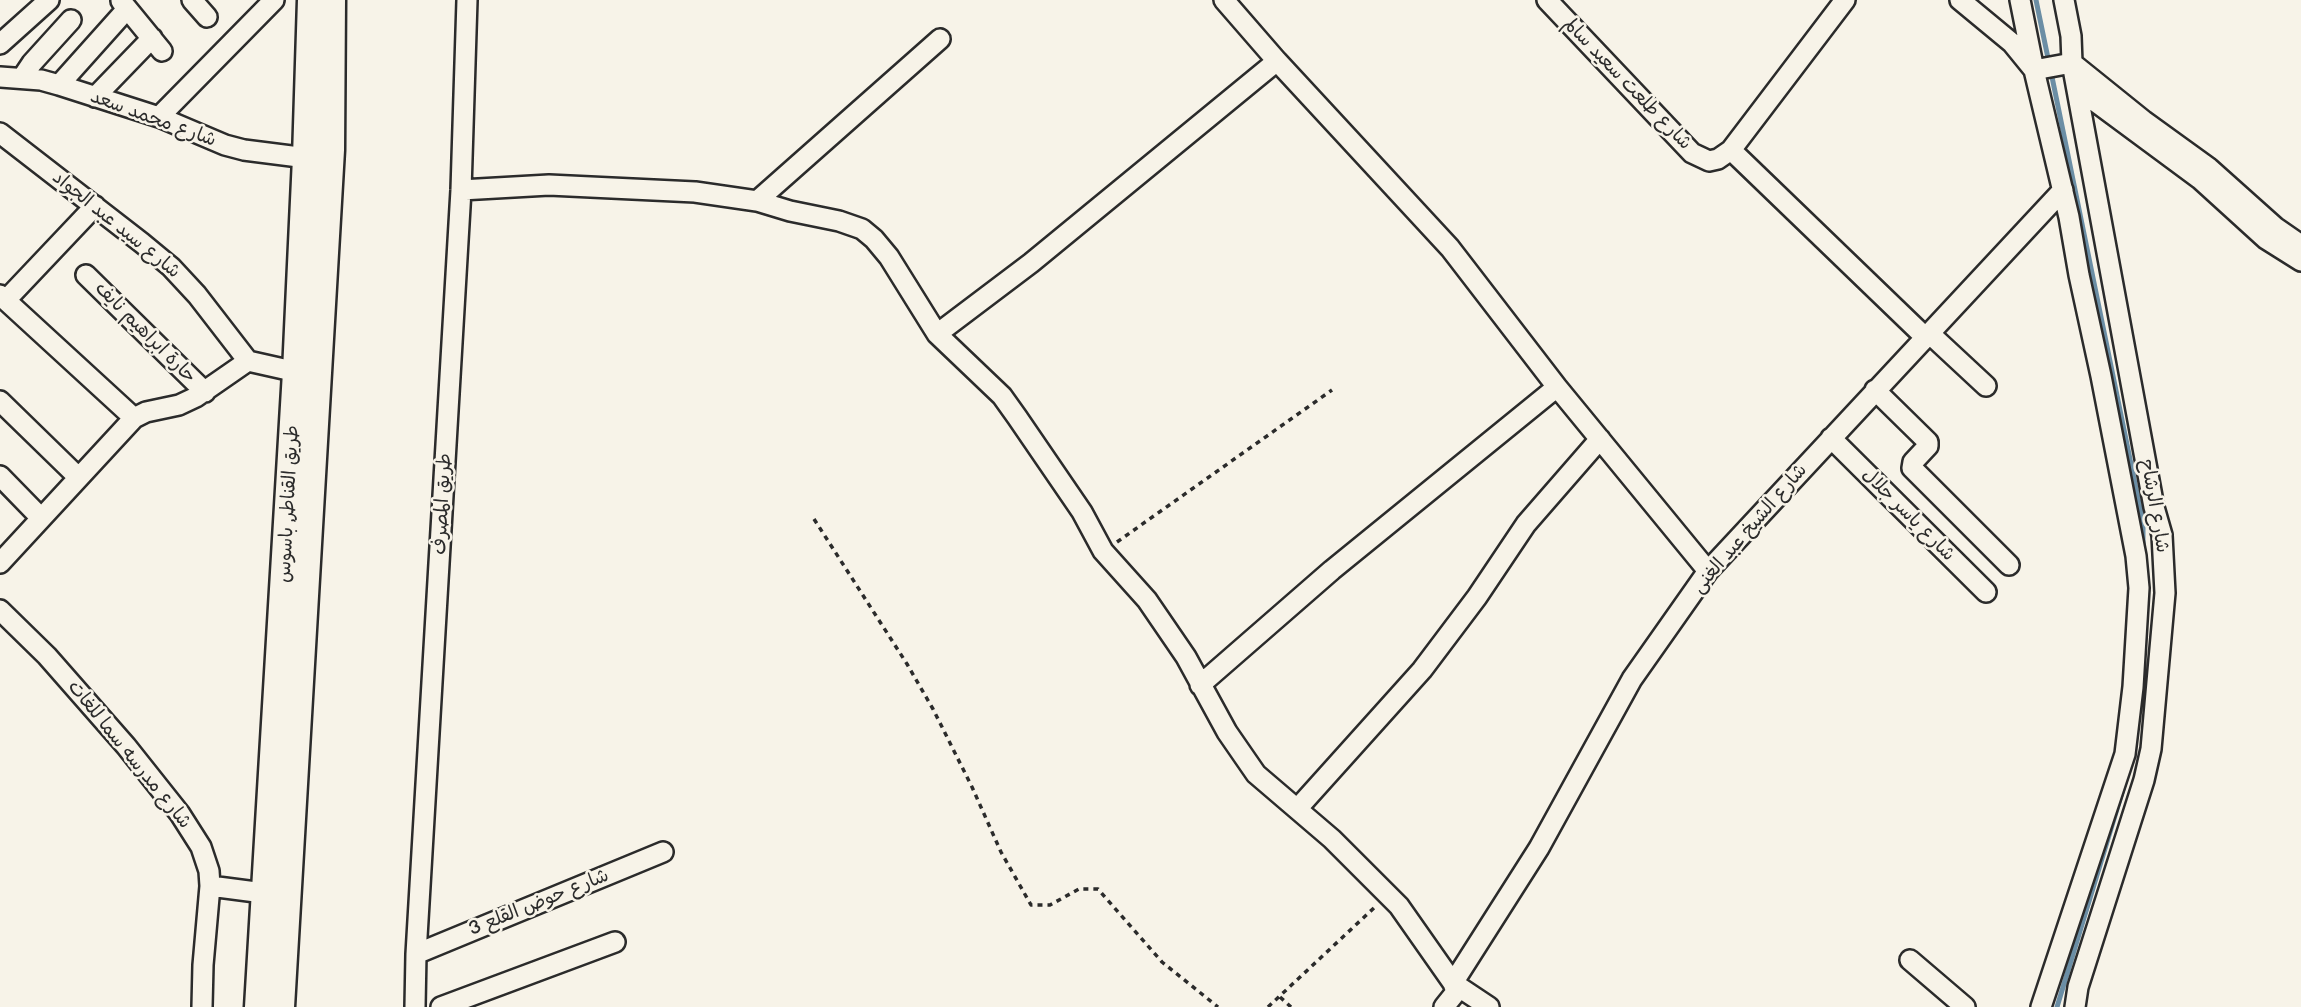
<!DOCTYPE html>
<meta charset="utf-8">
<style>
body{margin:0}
canvas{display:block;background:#f7f3e8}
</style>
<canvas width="2301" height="1007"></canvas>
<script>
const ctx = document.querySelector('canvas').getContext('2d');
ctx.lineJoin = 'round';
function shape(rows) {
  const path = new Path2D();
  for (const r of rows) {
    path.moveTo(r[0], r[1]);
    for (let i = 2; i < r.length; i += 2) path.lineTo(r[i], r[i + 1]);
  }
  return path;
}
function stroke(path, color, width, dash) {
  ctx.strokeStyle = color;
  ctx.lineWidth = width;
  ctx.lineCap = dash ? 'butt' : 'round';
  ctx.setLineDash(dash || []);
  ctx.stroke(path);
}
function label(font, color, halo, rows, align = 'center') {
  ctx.font = font + ' "Balsamiq Sans","Playpen Sans Arabic",sans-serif';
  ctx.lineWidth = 5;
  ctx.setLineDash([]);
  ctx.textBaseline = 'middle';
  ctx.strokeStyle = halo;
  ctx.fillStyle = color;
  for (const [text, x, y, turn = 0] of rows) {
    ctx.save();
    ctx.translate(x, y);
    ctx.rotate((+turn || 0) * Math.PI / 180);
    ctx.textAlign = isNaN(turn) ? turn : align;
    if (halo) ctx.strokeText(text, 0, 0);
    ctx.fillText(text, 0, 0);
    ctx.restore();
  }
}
stroke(shape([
 [2036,0,2049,63],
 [2051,72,2143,523,2143,547],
 [2057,1007,2130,766]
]), '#6b8ea5', 5);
const street = shape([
 [192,0,207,17],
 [1224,0,1277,61,1450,248,1557,387,1708,571],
 [1547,0,1692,153,1709,161,1718,159,1731,150,1845,0],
 [1960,0,2012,43,2034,70,2072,63,2144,121,2209,168,2275,227,2301,245],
 [2020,0,2034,70,2069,217,2079,275,2101,376,2136,556,2139,588,2133,687,2125,754,2041,1007],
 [2064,0,2071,36,2072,63,2154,507,2162,535,2165,593,2151,749,2144,780,2078,987,2075,1007],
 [121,1,162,51],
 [0,44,49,0],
 [0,77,41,80,59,85,159,117,225,145,244,150,307,158],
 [22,78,32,63,71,20],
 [59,85,127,9],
 [2077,88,2200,179,2266,239,2301,261],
 [95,97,152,38],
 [159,117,274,0],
 [0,133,142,243,171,267,197,295,248,361],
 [1731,150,1925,337],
 [461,190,549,185,695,192,757,201,790,211,839,221,862,229,874,239,889,257,937,334,1002,396,1017,417,1082,512,1103,551,1147,600,1186,657,1227,732,1256,774,1332,839,1399,906,1453,983,1456,992,1444,1007],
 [757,201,940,39],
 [86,275,205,392],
 [0,295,134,418],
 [6,300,95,206],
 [1929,333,1986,386],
 [937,334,1031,263,1277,61],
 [1875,390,1928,442,1928,446,1913,462,1912,468,2009,565],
 [0,401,78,477],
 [1831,438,1986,592],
 [0,476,41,518],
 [0,563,134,418,146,412,179,405,196,397,248,361,297,372],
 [0,610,47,656,126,746,180,814,201,847,209,871,210,886,203,965,202,1007],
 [1200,685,1332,570,1557,387],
 [1298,808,1422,670,1477,597,1526,524,1600,439],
 [210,886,279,895],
 [416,954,663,852],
 [1910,960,1965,1007],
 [1453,983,1539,848,1632,679,1708,571,2063,190],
 [1453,983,1489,1007],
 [415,1007,416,954,461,190,467,0],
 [441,1007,615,942]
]);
const secondary = shape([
 [259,1007,297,372,307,158,312,0],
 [280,1007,330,150,331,0]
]);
stroke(street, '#2b2b2b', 24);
stroke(secondary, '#2b2b2b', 33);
stroke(shape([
 [814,519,907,664,933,709,972,787,1001,852,1031,905,1050,905,1079,889,1098,889,1162,962,1218,1007],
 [1117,542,1332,390],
 [1280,997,1291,1007],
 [1268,1007,1376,906]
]), '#2b2b2b', 3.5, [5, 5]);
stroke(street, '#f7f3e8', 19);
stroke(secondary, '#f7f3e8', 28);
label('19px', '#2b2b2b', '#f7f3e8', [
 ["شارع طلعت سعيد سالم",1627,84,46],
 ["شارع محمد سعد",153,119,20],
 ["شارع سيد عبد الجواد",116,225,39],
 ["حارة ابراهيم نايف",145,333,45],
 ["طريق القناطر, باسوس",289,504,-87],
 ["طريق المصرف",443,504,-87],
 ["شارع الرشاح",2154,506,80],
 ["شارع ياسر جلال",1908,515,45],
 ["شارع الشيخ عبد الغنى",1750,529,-49],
 ["شارع مدرسه سما للغات",129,755,51],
 ["شارع حوض القلع 3",539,903,-22]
]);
</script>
